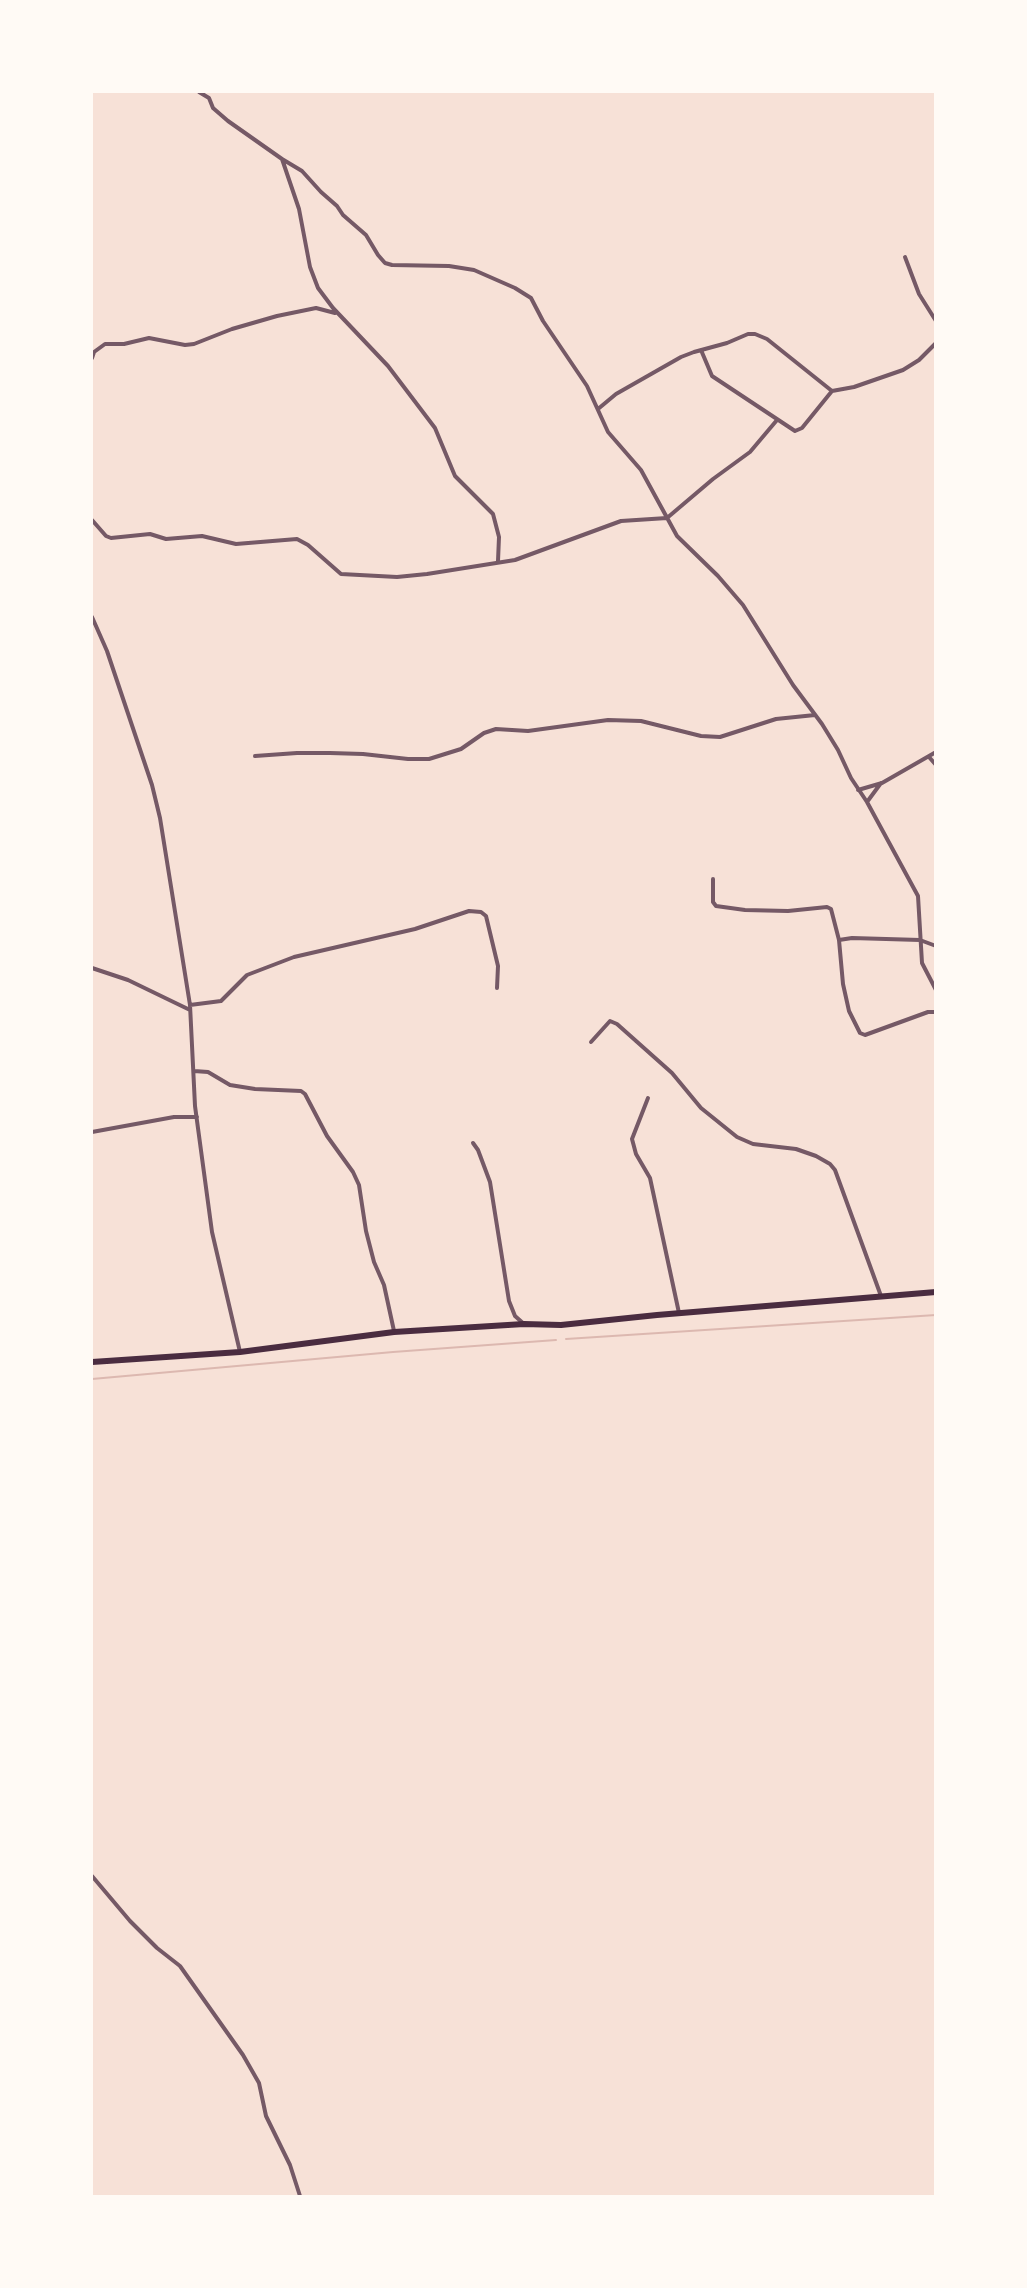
<!DOCTYPE html>
<style>
body{margin:0}
#map{position:relative;width:1027px;height:2288px;overflow:hidden;background:#f7e1d7;font-family:Signika,sans-serif}
canvas{display:block}
.frame{position:absolute;inset:0;border:93px solid #fffaf5;pointer-events:none}
</style>
<div id="map">
<canvas width="1027" height="2288"></canvas>
<div class="frame"></div>
</div>
<script>
const ctx = document.querySelector('canvas').getContext('2d');
ctx.lineJoin = 'round';
function shape(rows) {
  const path = new Path2D();
  for (const r of rows) {
    path.moveTo(r[0], r[1]);
    for (let i = 2; i < r.length; i += 2) path.lineTo(r[i], r[i + 1]);
  }
  return path;
}
function stroke(path, color, width, dash) {
  ctx.strokeStyle = color;
  ctx.lineWidth = width;
  ctx.lineCap = dash ? 'butt' : 'round';
  ctx.setLineDash(dash || []);
  ctx.stroke(path);
}
stroke(shape([
 [566,1339,936,1315],
 [92,1379,393,1352,556,1340]
]), '#dcb8b0', 2);
stroke(shape([
 [199,92,209,98,213,108,228,121,282,159,299,209,310,267,318,288,333,308,388,366,435,428,455,476,493,514,499,537,498,561],
 [282,159,302,171,321,192,337,206,343,215,366,235,378,255,385,263,392,265,449,266,474,270,515,288,531,298,543,321,587,386,608,432,641,470,677,536,718,576,743,605,793,685,822,724,838,750,851,778,867,802,918,896,922,963,936,990],
 [905,257,919,294,936,321],
 [701,350,712,376,795,431,802,428,832,391],
 [92,358,94,352,105,344,124,344,149,338,185,345,194,344,232,329,277,316,316,308,335,313],
 [598,409,616,394,681,357,694,352,727,343,748,334,755,334,767,339,832,391,854,387,903,370,919,360,936,343],
 [92,520,106,536,111,538,150,534,166,539,202,536,236,544,297,539,308,545,341,574,397,577,427,574,515,560,621,521,667,518,713,479,750,452,777,420],
 [92,617,107,651,152,785,160,818,190,1005,195,1106,212,1232,240,1352],
 [255,756,297,753,330,753,363,754,408,759,429,759,461,749,484,733,496,729,528,731,608,720,641,721,701,736,720,737,776,719,815,715],
 [929,757,936,765],
 [858,790,882,783,936,752],
 [867,802,881,783],
 [713,879,713,902,716,906,745,910,788,911,827,907,831,909,839,940,843,984,849,1011,860,1033,865,1035,928,1012,936,1012],
 [839,940,852,938,920,940,936,946],
 [92,968,128,980,190,1010],
 [190,1005,221,1001,247,975,294,957,415,929,469,911,481,912,486,916,498,966,497,988],
 [591,1042,610,1021,617,1024,672,1073,701,1108,737,1137,753,1144,796,1149,816,1156,830,1164,835,1170,881,1296],
 [194,1071,208,1072,230,1085,255,1089,301,1091,305,1094,327,1136,353,1172,359,1185,366,1231,374,1262,384,1285,394,1331],
 [648,1098,632,1139,636,1154,650,1178,679,1313],
 [92,1132,174,1117,197,1117],
 [473,1143,478,1150,490,1182,509,1301,515,1316,524,1324],
 [92,1876,130,1921,157,1948,180,1966,243,2055,259,2083,266,2116,290,2165,300,2196]
]), '#755966', 4);
stroke(shape([
 [92,1362,240,1352,394,1332,524,1324,561,1325,657,1315,936,1292]
]), '#4a2c40', 6);
</script>
